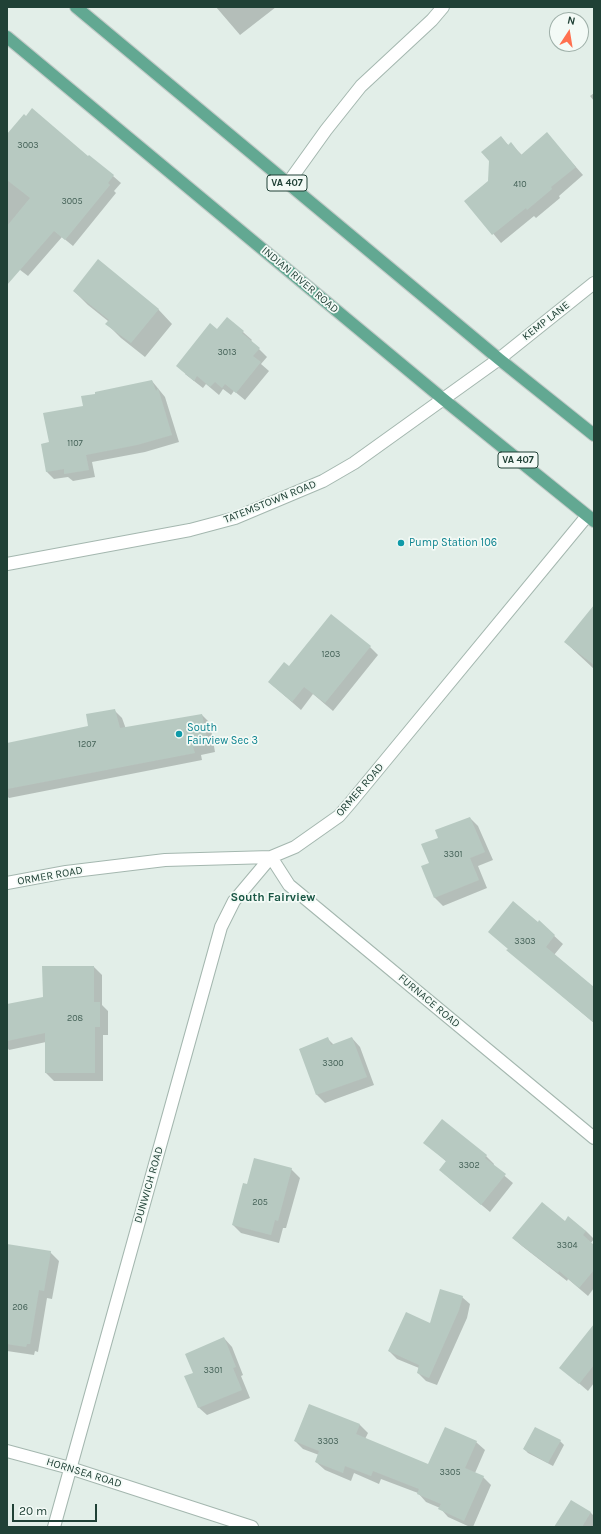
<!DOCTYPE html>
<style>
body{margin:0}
#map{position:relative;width:601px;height:1534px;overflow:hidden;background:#e2eee8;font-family:Karla,sans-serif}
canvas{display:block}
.frame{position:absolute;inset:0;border:8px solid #204136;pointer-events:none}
.north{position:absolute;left:549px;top:12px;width:40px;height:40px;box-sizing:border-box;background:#f3faf6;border:1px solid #9fb0a9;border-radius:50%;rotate:12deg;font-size:11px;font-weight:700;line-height:16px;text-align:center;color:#204136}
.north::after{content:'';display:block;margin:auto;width:14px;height:18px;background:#ff704f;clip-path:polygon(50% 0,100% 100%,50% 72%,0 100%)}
.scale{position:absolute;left:12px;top:1504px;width:85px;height:18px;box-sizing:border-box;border:2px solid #204136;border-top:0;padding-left:5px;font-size:12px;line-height:14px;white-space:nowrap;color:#204136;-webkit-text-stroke:3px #f3faf6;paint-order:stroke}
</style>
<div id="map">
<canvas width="601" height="1534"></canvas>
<div class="frame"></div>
<div class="north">N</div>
<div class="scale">20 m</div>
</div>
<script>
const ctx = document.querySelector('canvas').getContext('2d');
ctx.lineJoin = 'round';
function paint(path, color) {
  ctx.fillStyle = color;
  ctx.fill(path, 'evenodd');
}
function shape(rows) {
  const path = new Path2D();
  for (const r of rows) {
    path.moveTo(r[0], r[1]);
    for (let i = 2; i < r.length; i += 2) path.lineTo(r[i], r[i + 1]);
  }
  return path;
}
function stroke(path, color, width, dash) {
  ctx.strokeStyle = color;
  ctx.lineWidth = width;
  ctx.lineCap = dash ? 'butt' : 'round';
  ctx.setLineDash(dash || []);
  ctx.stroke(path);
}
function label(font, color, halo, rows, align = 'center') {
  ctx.font = font + ' Karla,sans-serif';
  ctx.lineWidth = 3.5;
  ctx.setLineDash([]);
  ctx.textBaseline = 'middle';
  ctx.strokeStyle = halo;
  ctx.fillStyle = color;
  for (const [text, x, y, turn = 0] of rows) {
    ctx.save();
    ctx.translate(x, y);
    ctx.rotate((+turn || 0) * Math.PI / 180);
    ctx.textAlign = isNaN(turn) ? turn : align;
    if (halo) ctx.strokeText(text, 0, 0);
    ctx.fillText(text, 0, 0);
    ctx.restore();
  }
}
paint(shape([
 [216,7,276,7,240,35],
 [594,93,594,101,590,96],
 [547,134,583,175,559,196,560,198,536,218,534,216,501,243,466,201,489,182,501,137,509,146,511,144,522,155],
 [7,136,88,157,113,176,121,183,114,191,116,193,73,246,62,237,28,276,7,260],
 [74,291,158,309,172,324,145,357,121,338,107,324,108,321,88,305],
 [227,318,243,332,252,340,251,341,267,357,261,364,269,371,245,400,234,391,231,395,223,389,219,395,206,384,203,388,185,374],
 [152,381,165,397,179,442,145,452,92,462,95,477,73,481,68,477,54,479,47,472,42,444,50,443,84,406],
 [594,615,594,669,565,642],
 [370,647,378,655,333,711,313,694,301,710,269,682,289,667],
 [114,710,122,718,126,729,202,715,210,723,215,752,201,755,202,760,9,798,7,796,7,744,89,727],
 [470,818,478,826,493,860,478,866,487,888,443,906,435,898,430,864,439,838],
 [539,922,563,944,554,955,594,989,594,1023,508,950],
 [94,967,102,975,102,1005,108,1011,108,1035,103,1035,103,1081,54,1081,46,1073,46,1042,9,1050,7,1047,7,1005,44,998],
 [352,1038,360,1047,374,1085,325,1103,317,1095,300,1049,328,1039,334,1045],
 [425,1143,486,1156,494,1164,493,1166,513,1183,490,1212,440,1170,447,1162],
 [291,1169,300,1178,286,1228,283,1228,279,1243,241,1233,233,1225,248,1185],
 [565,1222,586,1231,594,1239,590,1244,594,1249,594,1288,588,1296,568,1279,567,1281,522,1246,513,1238],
 [7,1245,50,1252,59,1261,52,1299,47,1298,38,1352,35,1351,34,1355,7,1351],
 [462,1297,470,1304,467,1318,437,1385,426,1381,418,1373,419,1368,397,1359,389,1351,431,1325],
 [224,1338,232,1347,243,1375,241,1376,250,1398,207,1415,198,1407,194,1373],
 [594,1349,594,1383,588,1391,561,1368],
 [309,1405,360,1425,368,1433,365,1439,429,1466,476,1442,485,1450,475,1473,483,1477,491,1485,473,1527,470,1527,448,1517,440,1508,426,1502,418,1493,381,1479,379,1484,354,1473,351,1481,325,1470,316,1462,319,1455,303,1449,295,1441],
 [560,1441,564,1445,553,1466,528,1453,524,1449],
 [590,1512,594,1516,594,1527,555,1527]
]), '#0003');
paint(shape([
 [32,108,88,156,89,155,114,175,108,183,110,185,65,240,54,231,7,285,7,226,30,198,7,180,7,134,24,114,26,116],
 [547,132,576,167,551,187,552,189,527,210,526,208,492,235,464,201,488,181,489,161,481,152,501,136,508,145,511,142,521,155],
 [98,259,159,309,131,343,105,324,109,320,73,291],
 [227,317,244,331,242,333,260,348,253,356,261,362,236,393,225,384,222,388,215,382,210,387,197,376,194,381,176,366,210,323,217,329],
 [152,380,156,391,158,388,172,435,137,445,86,455,89,470,64,474,64,469,46,472,41,444,49,442,43,413,83,406,81,396,95,394,95,392],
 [594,605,594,665,564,642],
 [331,614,371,646,325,703,304,687,292,702,268,682,284,662,289,666],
 [115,709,120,728,202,714,208,744,193,747,195,753,7,789,7,743,88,726,86,714],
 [470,817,485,852,470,858,479,880,434,898,421,866,429,863,421,844,438,838,435,830],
 [513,901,538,922,539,920,555,935,546,947,594,987,594,1023,506,950,508,949,488,932],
 [42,966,94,966,94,1002,100,1002,100,1027,95,1027,95,1073,45,1073,45,1033,7,1041,7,1004,43,997],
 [328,1037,331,1045,352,1037,367,1077,316,1095,299,1049],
 [442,1119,487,1155,485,1158,506,1174,481,1205,439,1170,446,1161,423,1143],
 [254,1158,292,1168,278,1221,275,1220,271,1235,232,1225,243,1183,247,1184],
 [542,1202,565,1221,568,1216,586,1231,583,1235,594,1245,594,1270,579,1288,559,1271,558,1273,512,1238],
 [7,1244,51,1251,44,1291,39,1290,30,1344,27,1344,26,1347,7,1344],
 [440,1289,463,1296,459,1310,429,1378,417,1373,419,1365,388,1351,406,1312,430,1323],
 [594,1324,594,1365,579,1384,559,1368],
 [224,1337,236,1367,233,1368,242,1390,198,1408,184,1376,193,1373,185,1354],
 [309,1404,360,1424,356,1434,428,1464,445,1427,477,1441,465,1468,484,1476,464,1521,438,1509,441,1504,417,1494,419,1489,373,1471,371,1476,345,1466,343,1473,315,1462,319,1451,294,1441],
 [535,1427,561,1440,548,1463,523,1449],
 [571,1500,591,1512,582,1527,554,1527]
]), '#b7c9c1');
const minor = shape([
 [288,183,326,130,361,86,432,20,443,7],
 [7,564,190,530,235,518,323,481,354,463,499,359,594,283],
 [7,883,66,872,165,860,271,857,295,847,339,816,351,802,587,516],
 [7,1451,70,1468,252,1527],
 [54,1527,221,927,234,901,271,857,289,885,594,1138]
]);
const major = shape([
 [76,7,499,359,594,435],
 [7,37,443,399,594,521]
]);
stroke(minor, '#a4b7af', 14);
stroke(major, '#c1cac7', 14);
stroke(minor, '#fff', 12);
stroke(major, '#62a892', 12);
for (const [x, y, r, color] of [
 [401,543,4,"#0f9aa8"],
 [179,734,4,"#0f9aa8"]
]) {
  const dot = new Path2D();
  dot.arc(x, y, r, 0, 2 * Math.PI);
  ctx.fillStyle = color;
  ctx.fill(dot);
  stroke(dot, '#f3faf6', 1.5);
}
label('9px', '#466359', null, [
 ["3003",28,145],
 ["410",520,184],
 ["3005",72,201],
 ["3013",227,352],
 ["1107",75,443],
 ["1203",331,654],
 ["1207",87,744],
 ["3301",453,854],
 ["3303",525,941],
 ["208",75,1018],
 ["3300",333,1063],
 ["3302",469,1165],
 ["205",260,1202],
 ["3304",567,1245],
 ["206",20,1307],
 ["3301",213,1370],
 ["3303",328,1441],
 ["3305",450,1472]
]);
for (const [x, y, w] of [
 [287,183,40],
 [518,460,40]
]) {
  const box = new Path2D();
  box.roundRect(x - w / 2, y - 8, w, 16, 3);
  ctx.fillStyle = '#f3faf6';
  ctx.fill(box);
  stroke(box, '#204136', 1);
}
label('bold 10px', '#204136', null, [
 ["VA 407",287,183],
 ["VA 407",518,460]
]);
label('11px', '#204136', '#f3faf6', [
 ["INDIAN RIVER ROAD",300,280,40],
 ["KEMP LANE",546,321,-38],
 ["TATEMSTOWN ROAD",270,502,-22],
 ["ORMER ROAD",360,790,-49],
 ["ORMER ROAD",50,876,-10],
 ["FURNACE ROAD",429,1001,40],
 ["DUNWICH ROAD",149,1185,-74],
 ["HORNSEA ROAD",84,1473,17]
]);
label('11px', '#0d838f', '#f3faf6', [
 ["Pump Station 106",409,543],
 ["South",187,728],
 ["Fairview Sec 3",187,741]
], 'left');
label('bold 12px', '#195644', '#f3faf6', [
 ["South Fairview",273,898]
]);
</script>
